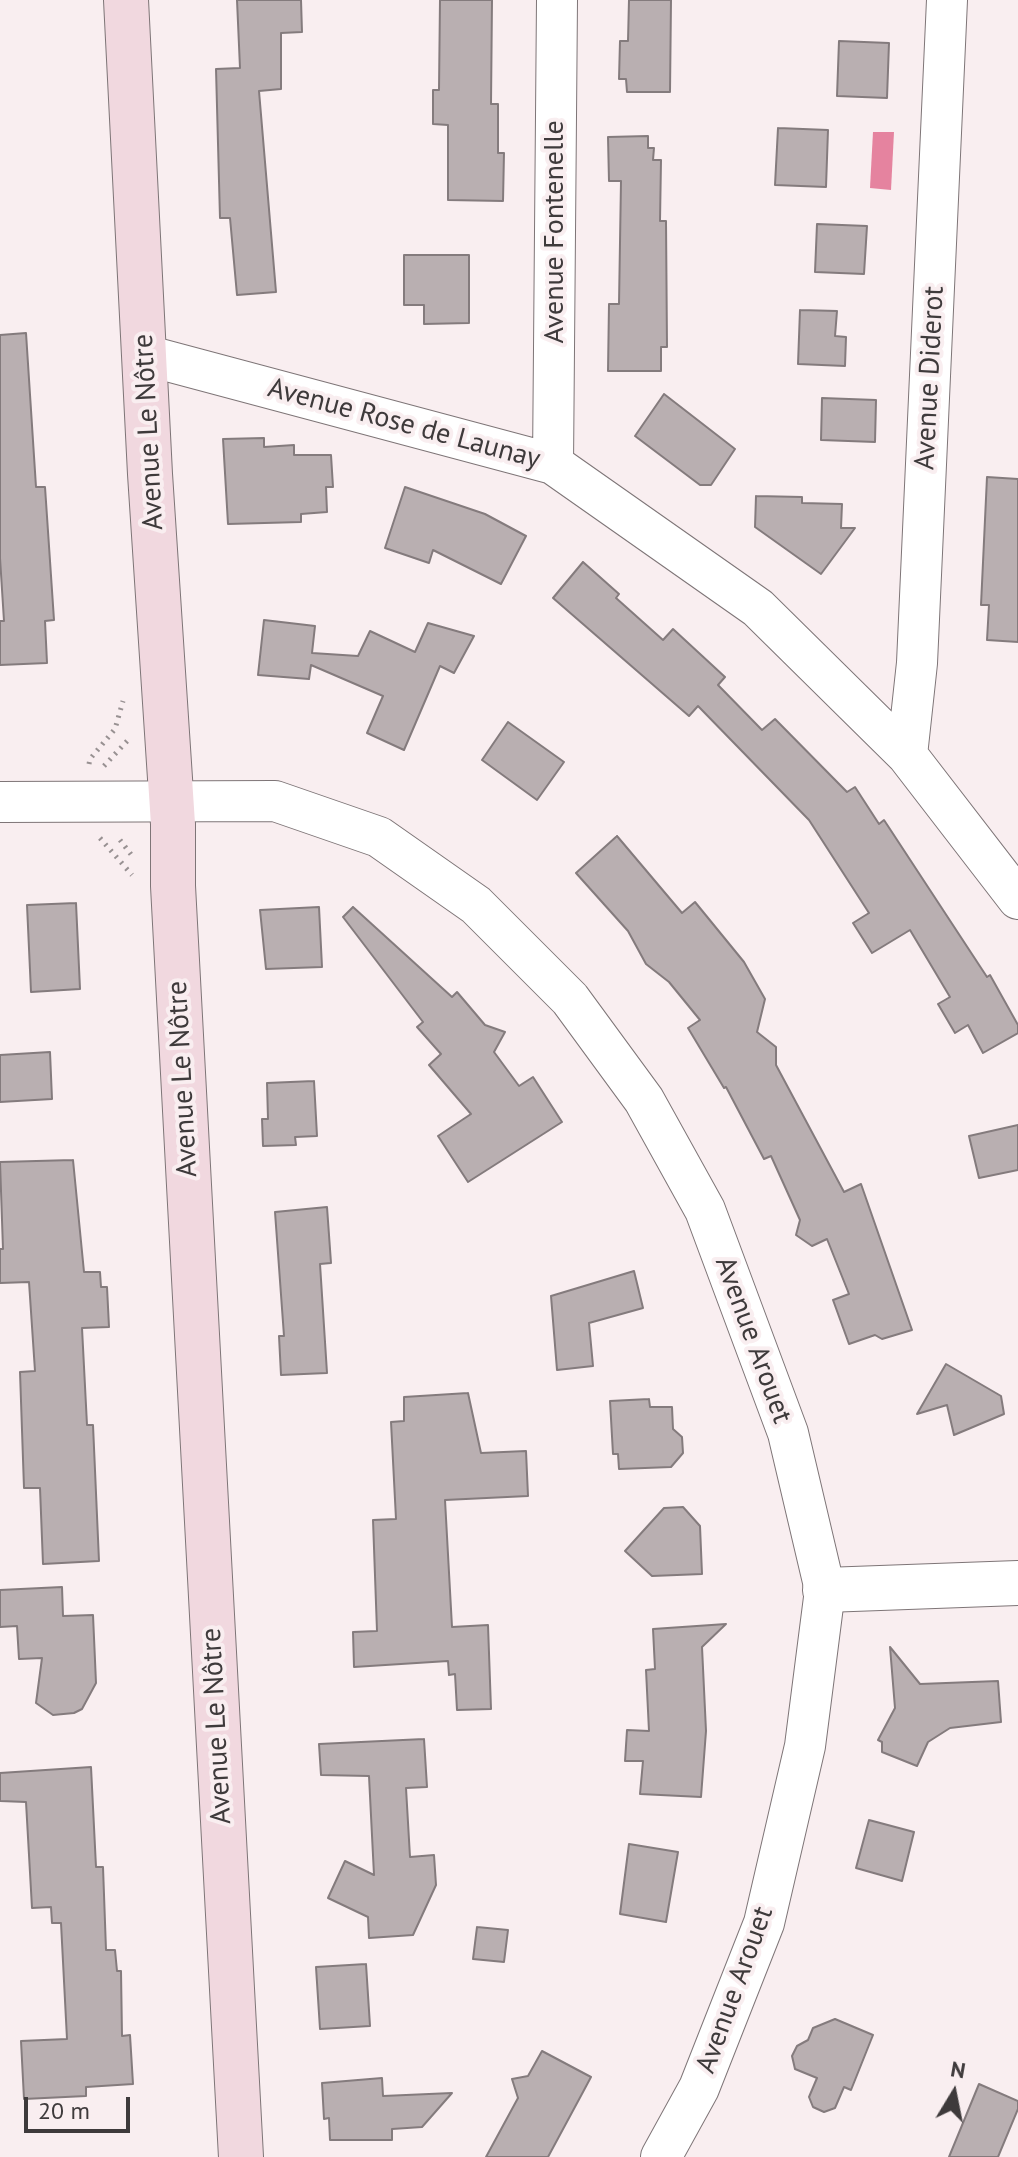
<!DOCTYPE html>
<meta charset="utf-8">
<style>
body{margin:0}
#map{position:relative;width:1018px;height:2157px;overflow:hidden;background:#f9eef0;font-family:"PT Sans",sans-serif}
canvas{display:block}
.north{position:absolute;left:914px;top:2053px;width:80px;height:80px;-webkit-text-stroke:6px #f9eef0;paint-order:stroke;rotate:10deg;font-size:22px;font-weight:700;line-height:32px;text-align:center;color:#3e3a3b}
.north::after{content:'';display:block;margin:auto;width:28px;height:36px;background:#3e3a3b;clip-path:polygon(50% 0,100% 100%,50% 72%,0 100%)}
.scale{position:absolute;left:24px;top:2097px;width:106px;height:36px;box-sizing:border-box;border:4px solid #3e3a3b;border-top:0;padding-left:10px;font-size:24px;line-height:28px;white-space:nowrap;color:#3e3a3b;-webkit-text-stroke:6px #f9eef0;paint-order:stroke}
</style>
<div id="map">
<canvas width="1018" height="2157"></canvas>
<div class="north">N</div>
<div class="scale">20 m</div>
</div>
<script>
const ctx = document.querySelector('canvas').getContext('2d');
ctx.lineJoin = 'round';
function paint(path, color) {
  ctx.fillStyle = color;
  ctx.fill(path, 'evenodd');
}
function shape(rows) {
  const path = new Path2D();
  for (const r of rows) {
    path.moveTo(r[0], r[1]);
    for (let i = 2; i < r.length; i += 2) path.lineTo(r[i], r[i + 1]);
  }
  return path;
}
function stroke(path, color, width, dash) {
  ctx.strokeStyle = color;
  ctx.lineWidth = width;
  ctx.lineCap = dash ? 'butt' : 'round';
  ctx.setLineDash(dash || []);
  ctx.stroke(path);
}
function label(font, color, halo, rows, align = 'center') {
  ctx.font = font + ' "PT Sans",sans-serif';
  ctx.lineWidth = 8;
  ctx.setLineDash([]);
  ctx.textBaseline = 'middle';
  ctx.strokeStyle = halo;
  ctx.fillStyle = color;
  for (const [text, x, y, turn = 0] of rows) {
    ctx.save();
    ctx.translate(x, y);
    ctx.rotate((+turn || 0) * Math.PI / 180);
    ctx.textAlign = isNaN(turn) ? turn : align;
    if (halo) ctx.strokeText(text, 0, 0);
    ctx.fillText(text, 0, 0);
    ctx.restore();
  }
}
paint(shape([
 [873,132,894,132,891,190,870,188]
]), '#e5839f');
const building = shape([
 [237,0,301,0,302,32,281,33,281,89,259,91,276,292,237,295,230,218,220,218,216,69,240,68,237,0],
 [440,0,492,0,491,104,498,104,498,153,504,153,503,201,448,200,448,125,433,124,433,90,439,90,440,0],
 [629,0,671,0,670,92,627,92,626,79,619,79,620,41,628,41,629,0],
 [839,41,889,43,887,98,837,96,839,41],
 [778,128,828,130,826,187,775,185,778,128],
 [648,136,648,148,654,148,653,160,661,160,660,221,666,221,667,347,661,347,661,371,608,371,609,304,619,304,621,181,609,181,608,137,648,136],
 [817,224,867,226,864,274,815,272,817,224],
 [404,255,469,255,469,323,424,324,424,305,404,305,404,255],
 [800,310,837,311,835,336,846,337,845,366,798,364,800,310],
 [26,333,36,487,45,487,54,620,45,621,47,663,0,665,0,621,4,621,0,558,0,335,26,333],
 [664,394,735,449,711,485,700,485,635,436,664,394],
 [822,398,876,400,875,442,821,440,822,398],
 [264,438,264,447,294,445,294,455,331,455,333,487,326,487,327,512,301,514,301,522,228,524,223,439,264,438],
 [987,477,1018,479,1018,642,987,640,989,605,981,605,987,477],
 [405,487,485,514,526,536,501,584,433,550,429,563,385,548,405,487],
 [756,496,802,497,802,503,842,504,841,528,855,528,821,574,755,527,756,496],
 [583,562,619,594,616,598,663,640,673,629,725,677,718,685,762,730,775,719,847,792,855,787,879,824,884,820,987,977,990,975,1018,1025,1018,1033,983,1053,968,1025,955,1033,938,1004,950,997,910,930,872,953,853,923,869,913,809,820,698,706,689,716,553,598,583,562],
 [264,620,315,626,312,653,358,656,370,631,415,652,428,623,474,636,454,673,440,666,404,750,367,733,383,696,311,665,309,679,258,675,264,620],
 [508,722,564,762,537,800,482,760,508,722],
 [617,836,682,913,695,902,744,962,765,999,757,1032,776,1047,776,1065,844,1192,861,1184,912,1330,882,1339,875,1335,849,1344,833,1300,849,1294,827,1239,812,1246,796,1235,800,1220,771,1156,764,1159,726,1087,724,1088,688,1028,700,1020,669,982,646,964,628,931,576,873,617,836],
 [76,903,80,989,31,992,27,905,76,903],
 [319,907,322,967,266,969,260,910,319,907],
 [353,907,452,997,457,992,485,1025,505,1032,494,1052,519,1086,533,1077,562,1122,468,1182,438,1136,471,1114,429,1065,441,1054,417,1027,423,1022,343,917,353,907],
 [50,1052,52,1099,0,1102,0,1055,50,1052],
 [314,1081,317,1136,295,1137,296,1145,263,1146,262,1119,268,1119,267,1083,314,1081],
 [1018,1125,1018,1170,979,1178,969,1136,1018,1125],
 [73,1160,84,1272,100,1272,101,1287,107,1287,109,1327,82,1328,87,1425,93,1425,99,1561,43,1564,40,1488,24,1488,20,1372,35,1371,29,1282,0,1283,0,1249,3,1249,0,1162,73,1160],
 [327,1207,331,1263,320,1264,327,1373,281,1375,279,1336,284,1336,275,1212,327,1207],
 [634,1271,643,1308,589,1323,593,1366,557,1370,551,1296,634,1271],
 [946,1364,1001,1396,1004,1414,954,1435,947,1405,917,1414,946,1364],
 [468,1393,481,1453,526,1451,528,1496,445,1500,452,1627,488,1625,491,1709,457,1710,455,1674,449,1675,448,1661,354,1667,353,1632,377,1631,373,1520,396,1519,391,1422,404,1421,404,1397,468,1393],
 [649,1399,650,1407,672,1407,673,1429,682,1437,683,1453,671,1467,619,1469,618,1454,613,1454,610,1401,649,1399],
 [683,1507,700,1526,702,1574,652,1576,625,1551,664,1508,683,1507],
 [62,1587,63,1616,93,1615,96,1683,82,1709,74,1713,53,1715,36,1703,42,1658,19,1659,17,1626,0,1627,0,1590,62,1587],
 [726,1624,702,1647,706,1731,701,1797,640,1794,643,1761,625,1761,627,1730,649,1731,646,1670,655,1669,653,1629,726,1624],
 [890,1647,920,1684,998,1681,1001,1722,950,1728,928,1742,917,1766,882,1752,882,1742,878,1740,895,1708,890,1647],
 [424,1739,427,1787,406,1788,410,1857,434,1855,436,1885,413,1935,369,1938,368,1917,328,1898,345,1861,374,1875,369,1776,321,1775,319,1744,424,1739],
 [91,1767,96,1867,103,1867,106,1950,115,1950,117,1971,121,1971,122,2036,130,2035,133,2084,86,2087,86,2096,24,2099,21,2041,67,2039,61,1923,52,1923,51,1907,32,1908,26,1802,0,1801,0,1773,91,1767],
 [869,1820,914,1832,902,1881,856,1868,869,1820],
 [629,1844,678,1852,666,1922,620,1914,629,1844],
 [477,1927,508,1930,504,1962,473,1959,477,1927],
 [366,1964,370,2026,320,2029,316,1967,366,1964],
 [835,2019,873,2035,851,2090,844,2087,835,2108,824,2112,813,2107,809,2097,817,2078,795,2069,792,2056,797,2046,808,2040,813,2028,835,2019],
 [542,2051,591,2077,583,2092,548,2157,486,2157,518,2098,512,2079,528,2076,542,2051],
 [382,2078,383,2096,452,2093,422,2127,392,2129,392,2140,330,2140,329,2118,324,2119,322,2083,382,2078],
 [979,2084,1018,2101,1018,2109,998,2157,949,2157,979,2084]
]);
paint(building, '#b9afb1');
stroke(building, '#847b7d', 2);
const minor = shape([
 [145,355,553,464,758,608,907,755,1018,899],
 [553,464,557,0],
 [907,755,917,663,947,0],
 [0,802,275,801,379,837,476,905,570,999,644,1100,705,1210,788,1433,825,1590,805,1746,764,1923,699,2088,661,2157]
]);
const tertiary = shape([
 [825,1590,1018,1583]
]);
const secondary = shape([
 [126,0,150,474,173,824,173,886,241,2157]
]);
stroke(minor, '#7e7577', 42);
stroke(tertiary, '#7e7577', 46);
stroke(secondary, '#7e7577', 46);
stroke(shape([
 [89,764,90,759,115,729,123,701],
 [104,766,129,739],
 [100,838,132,875],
 [120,840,133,857]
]), '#989192', 5, [2, 6]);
stroke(minor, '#fff', 40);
stroke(tertiary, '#fff', 44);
stroke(secondary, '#f1d8df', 44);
label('28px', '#3e3a3b', '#f9eef0', [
 ["Avenue Fontenelle",555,232,-90],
 ["Avenue Diderot",930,378,-87],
 ["Avenue Rose de Launay",404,424,15],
 ["Avenue Le Nôtre",149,432,-93],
 ["Avenue Le Nôtre",183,1079,-93],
 ["Avenue Arouet",753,1340,70],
 ["Avenue Le Nôtre",217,1726,-93],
 ["Avenue Arouet",735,1990,-70]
]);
</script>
